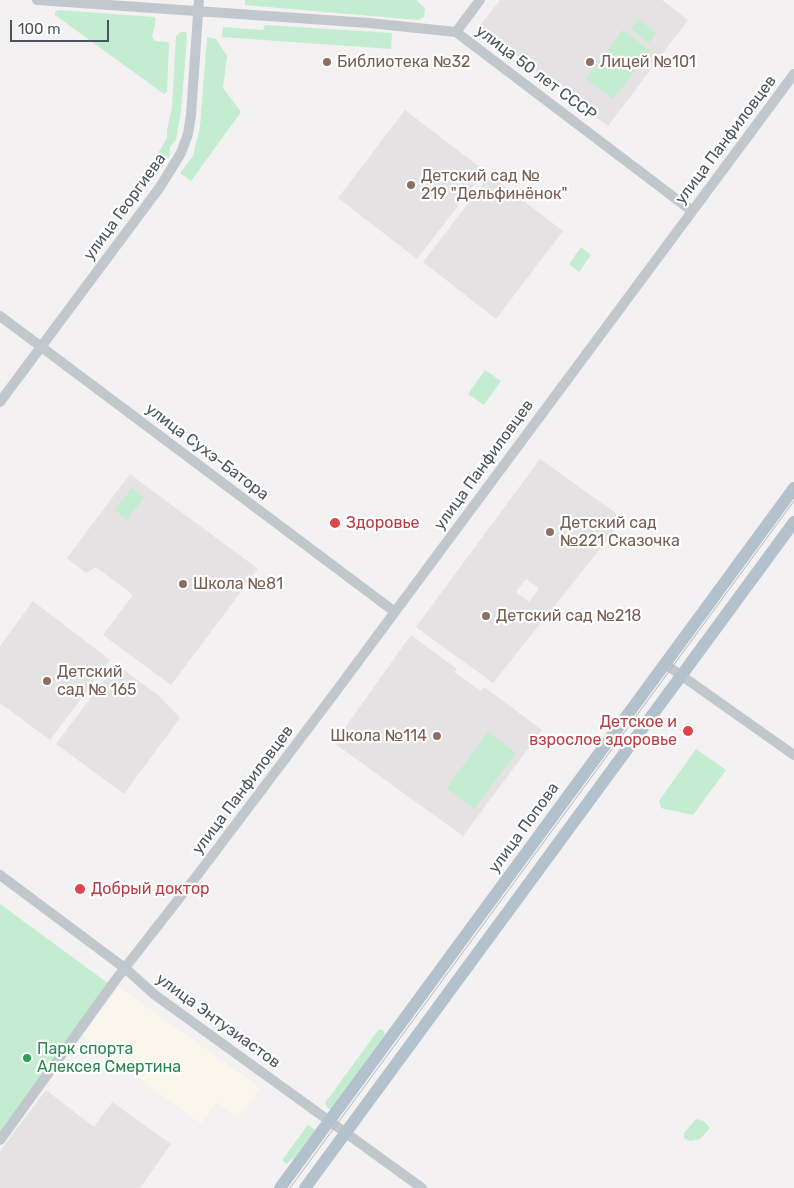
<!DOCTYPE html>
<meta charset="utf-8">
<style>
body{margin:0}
#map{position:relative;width:794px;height:1188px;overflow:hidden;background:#f3f1f1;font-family:Rubik,sans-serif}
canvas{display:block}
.scale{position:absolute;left:10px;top:20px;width:99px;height:22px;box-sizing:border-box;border:2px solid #4a545c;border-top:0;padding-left:6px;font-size:15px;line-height:18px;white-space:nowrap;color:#4a545c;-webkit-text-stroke:4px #fff;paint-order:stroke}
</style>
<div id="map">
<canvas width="794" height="1188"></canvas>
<div class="scale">100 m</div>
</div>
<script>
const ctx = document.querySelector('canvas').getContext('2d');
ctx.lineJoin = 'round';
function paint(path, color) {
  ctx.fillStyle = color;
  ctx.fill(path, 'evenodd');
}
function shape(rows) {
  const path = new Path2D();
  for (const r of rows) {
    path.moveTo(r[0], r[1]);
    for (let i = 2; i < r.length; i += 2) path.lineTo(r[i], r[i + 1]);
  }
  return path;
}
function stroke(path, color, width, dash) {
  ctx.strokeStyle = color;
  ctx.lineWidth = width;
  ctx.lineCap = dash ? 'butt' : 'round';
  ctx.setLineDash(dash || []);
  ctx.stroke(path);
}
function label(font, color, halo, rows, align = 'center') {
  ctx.font = font + ' Rubik,sans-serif';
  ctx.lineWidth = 4.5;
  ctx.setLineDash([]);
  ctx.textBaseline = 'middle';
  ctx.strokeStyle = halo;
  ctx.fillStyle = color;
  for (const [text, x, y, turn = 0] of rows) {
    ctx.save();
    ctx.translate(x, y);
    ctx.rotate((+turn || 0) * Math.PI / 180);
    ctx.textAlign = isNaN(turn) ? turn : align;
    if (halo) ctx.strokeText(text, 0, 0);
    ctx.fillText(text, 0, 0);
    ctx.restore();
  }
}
paint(shape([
 [119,987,260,1088,238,1117,216,1102,201,1124,82,1036]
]), '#fbf6ec');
paint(shape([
 [500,0,662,0,688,20,608,126,479,27],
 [405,110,485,171,417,259,338,198],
 [490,175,563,231,496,319,423,262],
 [540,459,624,519,493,683,416,627],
 [526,579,539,588,529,602,516,592],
 [130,474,258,569,171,685,103,635,133,595,96,567,86,573,67,558],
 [33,601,110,660,50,740,0,703,0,646],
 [411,635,457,669,454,672,481,691,484,687,542,730,463,836,334,743],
 [116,664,159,696,180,718,124,794,56,744],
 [46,1090,94,1127,112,1102,171,1144,140,1188,0,1188,0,1151]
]), '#e4e2e2');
paint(shape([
 [245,0,417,0,425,9,424,17,418,20,245,5],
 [59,10,154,17,156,19,152,37,155,41,167,42,169,43,167,92,164,94,55,15,55,12],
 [638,19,656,33,648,43,631,29],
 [265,25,392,33,391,49,222,37,223,27,263,30],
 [623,30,650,51,613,99,586,79],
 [181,32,186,32,187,37,181,112,176,140,170,147,170,155,163,166,157,174,153,175,149,168,167,138,167,130,172,107,176,36],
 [207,37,216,39,227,56,223,88,241,112,191,181,180,173,193,156,200,127],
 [581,247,591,255,579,272,569,264],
 [485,370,501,381,484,405,468,394],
 [132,488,144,497,127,520,115,510],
 [488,732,516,753,474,809,447,788],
 [696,749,726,770,693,815,661,808,659,801],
 [0,904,109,984,0,1132],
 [379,1029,383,1030,385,1034,331,1109,328,1109,325,1103],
 [696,1119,704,1121,710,1128,700,1139,690,1141,684,1138,684,1133],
 [308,1125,315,1130,297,1155,286,1164,282,1160]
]), '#c3ecd1');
stroke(shape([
 [37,0,369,23,456,32,692,211],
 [456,32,480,0],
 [0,316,395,612],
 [0,402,160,187,181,153,188,134,191,115,199,0],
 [665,664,794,755],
 [0,875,126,969,155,995,422,1188],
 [0,1140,117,978,199,873,337,690,794,74]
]), '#c0c8ce', 10);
stroke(shape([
 [280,1188,794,488],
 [305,1188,794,522]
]), '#b3c1cd', 12);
stroke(shape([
 [290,1188,794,501]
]), '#b3b6ba', 1);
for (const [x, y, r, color] of [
 [327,62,5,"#8d6e63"],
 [590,62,5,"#8d6e63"],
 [411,185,5,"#8d6e63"],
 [335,523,6,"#e0444e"],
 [550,532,5,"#8d6e63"],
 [183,584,5,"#8d6e63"],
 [486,616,5,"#8d6e63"],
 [47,681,5,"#8d6e63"],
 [688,731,6,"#e0444e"],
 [437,736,5,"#8d6e63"],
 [80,889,6,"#e0444e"],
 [27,1058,5,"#2e9e5b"]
]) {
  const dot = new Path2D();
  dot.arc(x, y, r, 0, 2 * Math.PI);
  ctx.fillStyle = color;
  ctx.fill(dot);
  stroke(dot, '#fff', 2);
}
label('16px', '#785e54', '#fff', [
 ["Библиотека №32",337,62],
 ["Лицей №101",600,62],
 ["Детский сад №",421,176],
 ["219 \"Дельфинёнок\"",421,194],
 ["Детский сад",560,523],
 ["№221 Сказочка",560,541],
 ["Школа №81",193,584],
 ["Детский сад №218",496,616],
 ["Детский",57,672],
 ["сад № 165",57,690],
 ["Школа №114",427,736,"right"]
], 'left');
label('16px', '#4a545c', '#fff', [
 ["улица 50 лет СССР",536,73,37],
 ["улица Панфиловцев",726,140,-53],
 ["улица Георгиева",125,207,-54],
 ["улица Сухэ-Батора",207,452,37],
 ["улица Панфиловцев",484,465,-54],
 ["улица Панфиловцев",243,790,-53],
 ["улица Попова",524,828,-54],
 ["улица Энтузиастов",218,1021,36]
]);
label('16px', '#be3a42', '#fff', [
 ["Здоровье",346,523],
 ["Детское и",677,722,"right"],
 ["взрослое здоровье",677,740,"right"],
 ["Добрый доктор",91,889]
], 'left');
label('16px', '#27864d', '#fff', [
 ["Парк спорта",37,1049],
 ["Алексея Смертина",37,1067]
], 'left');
</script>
